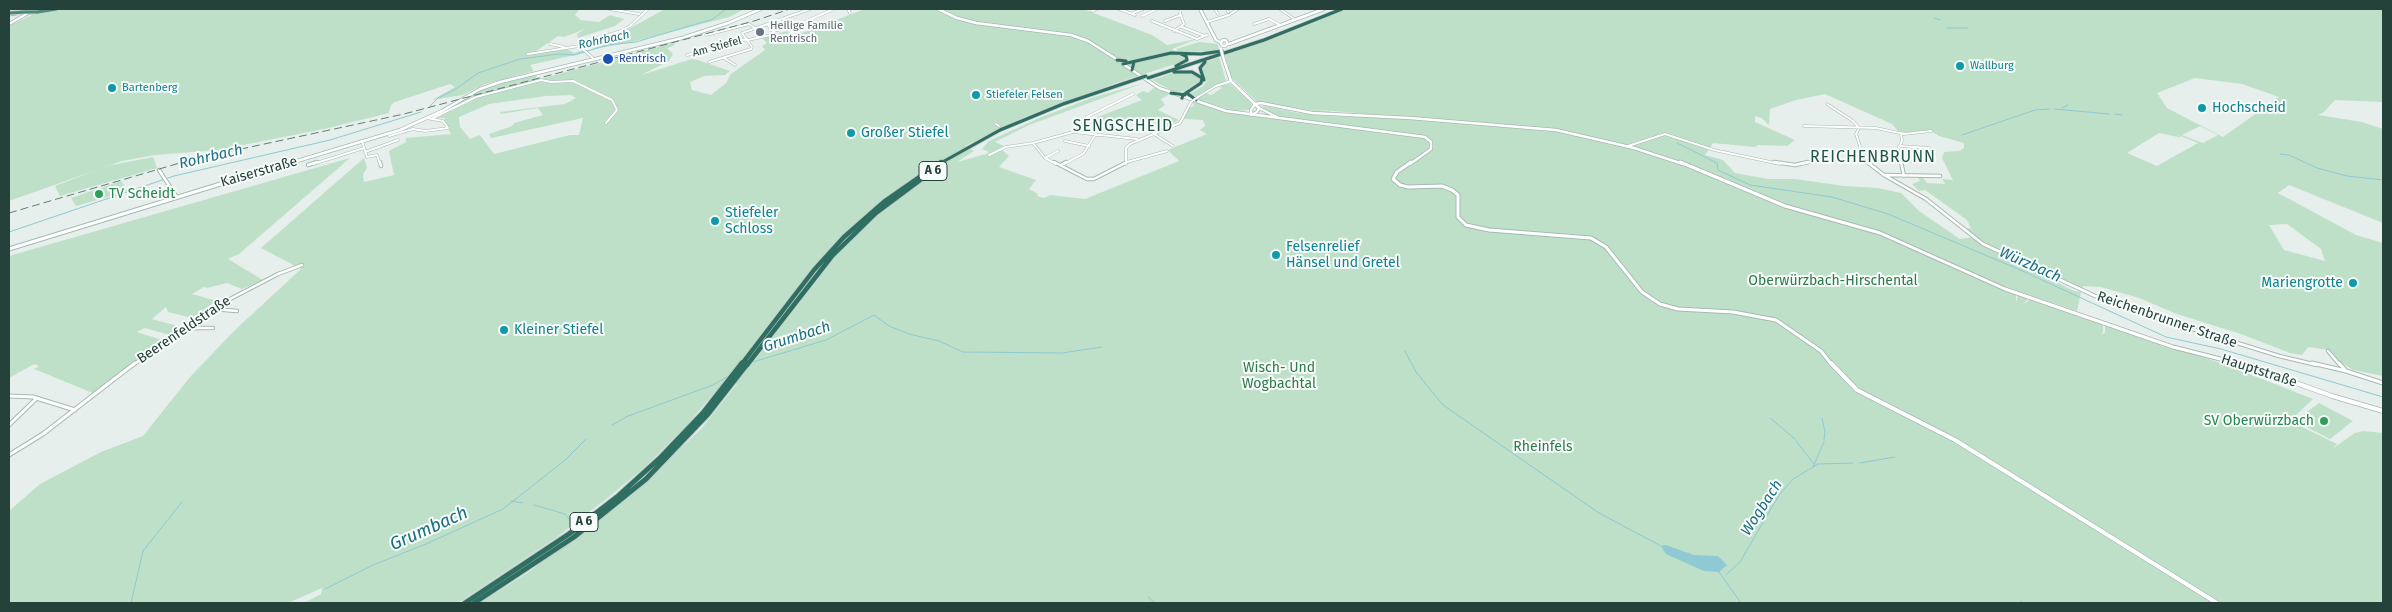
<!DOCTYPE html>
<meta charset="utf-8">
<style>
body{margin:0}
#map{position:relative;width:2392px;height:612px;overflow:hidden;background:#e6efeb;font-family:"Fira Sans",sans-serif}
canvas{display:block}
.frame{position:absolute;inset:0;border:10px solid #24423a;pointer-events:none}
</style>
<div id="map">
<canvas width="2392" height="612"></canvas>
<div class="frame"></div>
</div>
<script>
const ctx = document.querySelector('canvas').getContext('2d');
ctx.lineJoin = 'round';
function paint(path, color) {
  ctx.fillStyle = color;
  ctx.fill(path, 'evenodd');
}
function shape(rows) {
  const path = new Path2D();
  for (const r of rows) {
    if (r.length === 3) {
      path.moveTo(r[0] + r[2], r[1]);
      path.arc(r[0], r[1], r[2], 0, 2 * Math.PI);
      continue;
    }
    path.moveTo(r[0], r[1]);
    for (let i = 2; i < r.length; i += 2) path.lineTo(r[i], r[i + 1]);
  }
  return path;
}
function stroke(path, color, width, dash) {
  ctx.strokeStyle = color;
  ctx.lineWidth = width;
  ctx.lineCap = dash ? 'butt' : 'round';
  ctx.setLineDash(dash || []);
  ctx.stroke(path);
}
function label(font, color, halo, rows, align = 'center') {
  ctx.font = font + ' "Fira Sans",sans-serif';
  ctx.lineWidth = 4;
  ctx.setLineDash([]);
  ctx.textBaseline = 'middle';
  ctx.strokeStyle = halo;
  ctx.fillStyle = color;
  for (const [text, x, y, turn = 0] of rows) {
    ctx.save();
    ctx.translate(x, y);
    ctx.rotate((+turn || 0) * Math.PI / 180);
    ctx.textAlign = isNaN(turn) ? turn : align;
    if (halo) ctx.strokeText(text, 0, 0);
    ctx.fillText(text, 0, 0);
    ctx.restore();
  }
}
paint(shape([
 [60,9,580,9,575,15,581,20,599,22,610,15,624,19,615,26,578,38,577,34,585,29,564,37,558,36,532,54,567,49,574,53,582,50,584,53,530,65,534,71,485,84,463,95,432,100,455,87,450,84,395,102,391,105,389,113,324,129,218,150,155,155,122,161,9,201,9,26,30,16,32,15,28,15,31,13],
 [665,9,745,9,729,17,628,43,594,49,585,44,627,30],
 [865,9,1083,9,1152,35,1167,45,1197,39,1172,49,1186,58,1182,62,1116,83,1025,117,965,146,974,151,957,162,986,154,989,152,982,149,989,141,1039,118,1091,98,1144,83,1029,125,995,142,1004,146,994,152,1002,150,1009,156,999,167,1036,180,1029,189,1038,194,1037,196,1044,198,1050,195,1085,199,1179,161,1168,150,1207,134,1200,130,1205,126,1203,120,1184,119,1188,108,1194,106,1192,102,1250,116,1385,131,1286,118,1279,117,1262,107,1265,106,1298,113,1328,116,1426,119,1309,109,1342,113,1321,112,1257,102,1231,77,1225,55,1343,9,2383,9,2383,102,2335,100,2324,112,2318,115,2362,122,2383,129,2383,223,2289,185,2278,193,2356,235,2383,243,2383,376,2353,370,2342,363,2329,350,2308,347,2302,355,2290,353,2241,334,2177,314,2139,298,2101,287,2083,286,2082,289,1991,249,2074,291,2081,292,2077,311,1982,279,2016,295,2016,303,2018,295,2028,299,2022,305,2031,299,2103,323,2103,332,2101,335,2105,333,2105,324,2226,365,2313,399,2290,421,2337,444,2332,449,2355,433,2363,431,2383,433,2383,603,480,603,526,574,624,501,701,429,737,384,720,386,686,426,645,467,610,496,557,537,458,603,304,603,321,594,322,588,288,603,9,603,9,511,40,484,101,452,143,436,190,377,235,330,301,269,261,248,364,158,367,168,363,174,364,182,394,175,389,151,406,142,406,138,451,134,444,121,445,118,430,118,482,89,536,74,537,80,673,43,675,45,667,48,673,54,669,61,641,75,692,59,698,60,730,71,725,75,704,76,690,82,692,90,711,95,726,83,731,74,765,50,762,46,767,43,762,38,787,31,794,36],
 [2195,78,2242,84,2279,97,2223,137,2167,108,2157,93],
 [1825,94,1892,124,1898,131,1912,133,1931,131,1939,136,1964,143,1964,148,1959,151,1944,152,1942,158,1953,180,1942,179,1945,184,1927,183,1922,177,1918,177,1920,181,1912,184,1919,191,1925,190,1967,220,1971,228,1963,229,1973,237,1960,239,1919,211,1901,193,1878,188,1844,186,1795,179,1768,179,1735,173,1723,160,1705,155,1713,143,1754,147,1759,145,1787,146,1795,140,1755,122,1755,116,1762,118,1769,125,1770,109,1796,100],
 [571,95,576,98,565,104,500,112,501,114,538,108,543,115,514,123,512,126,489,134,491,138,583,118,579,135,570,135,494,154,480,135,470,139,460,127,459,117,489,104,546,96],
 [2200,126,2218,135,2203,143,2182,135],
 [2159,133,2183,138,2177,135,2178,135,2198,143,2157,166,2127,153],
 [2287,224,2321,249,2325,261,2284,250,2269,225],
 [1199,42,1218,44,1219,51,1178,51,1176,49],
 [1219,57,1226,81,1193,98,1190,94,1203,86,1207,81,1201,67,1204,63],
 [1189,72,1201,79,1200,81,1185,91,1175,92,1152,80,1173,73],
 [1230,84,1250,102,1252,106,1249,110,1234,111,1196,99,1206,93,1211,95,1222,88,1218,86],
 [1155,87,1170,94,1161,99,1165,105,1158,110,1179,120,1160,130,1147,121,1141,122,1136,120,1126,124,1120,122,1112,127,1104,125,1095,133,1084,131,1095,118,1142,100,1136,95,1143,91,1148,93],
 [153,157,157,168,60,196,55,186,107,166],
 [350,158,239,254,228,259,263,280,242,289,227,283,207,288,204,287,192,294,217,301,192,318,168,312,166,307,152,319,181,327,170,335,145,328,137,332,162,340,93,393,34,369,39,366,34,364,9,378,9,256],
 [121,181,128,191,76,206,71,198],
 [2319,403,2353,421,2330,439,2295,421]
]), '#bfe0c8');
paint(shape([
 [1666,545,1694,555,1718,556,1727,565,1719,572,1704,571,1666,554,1661,546]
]), '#8ec9d4');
stroke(shape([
 [9,16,17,15],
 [1934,18,1940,20],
 [1947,28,1968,28],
 [430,106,438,98,456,89,478,73,520,59,559,54,574,55,608,45,636,42,713,19,726,9],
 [2062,108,2068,105],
 [2055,109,2109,114],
 [2115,114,2122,115],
 [1962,135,2035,110,2049,109],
 [1677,143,1717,163,1718,170,1750,185,1832,197,1888,214,2016,268,2166,337,2221,349,2383,397],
 [2280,154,2289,155,2317,168,2347,176,2383,180],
 [9,232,174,176,330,140,421,112],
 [1405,351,1416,372,1443,405,1599,513,1661,546],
 [753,362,826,340,874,315,889,326,909,334,939,341,963,352,1062,353,1102,347],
 [1770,418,1795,439],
 [1822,418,1825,432,1824,440],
 [612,425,628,416,713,385,730,375],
 [1796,441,1814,464],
 [1860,463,1895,457],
 [1813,467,1824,442],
 [511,501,523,503],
 [534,505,565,514,573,524],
 [1719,572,1741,603],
 [1727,574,1740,562,1779,495,1793,479,1818,464,1853,463],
 [325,589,373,565,426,544,503,509,564,461,586,439],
 [1148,597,1155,603],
 [2021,601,2023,603],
 [131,603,143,551,182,502]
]), '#8ec9d4', 1);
const minorFar2 = shape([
 [609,9,639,14],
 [848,9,850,13],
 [1119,9,1135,15],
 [1215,9,1218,14],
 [1227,9,1228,12],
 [1280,9,1293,18],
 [1092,11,1097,9],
 [1133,13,1143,9],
 [1142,16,1157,9],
 [1152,21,1197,39,1207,35],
 [1165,21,1181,15],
 [1207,22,1229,15,1238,9],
 [1254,24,1269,19,1280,25],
 [1182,27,1205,36],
 [774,31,802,23,834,9],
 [1174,31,1184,24,1180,13,1181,9],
 [706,35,749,24,755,28],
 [748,40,775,34,767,24],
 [550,44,564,47],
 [579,46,594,59],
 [528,54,579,46,582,43,621,31,630,26,648,9],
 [687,55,747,39],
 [724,58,735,65],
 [709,62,751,49,752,47,742,33,810,9],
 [1198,97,1216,86,1231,81],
 [1827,104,1853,121,1859,128],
 [431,119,476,97,541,80,551,82,573,81,612,100,617,110,606,123],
 [996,124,999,126],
 [1804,126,1876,128,1904,134,1931,131],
 [1858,130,1856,134,1860,146,1858,159],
 [1075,132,1087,117,1133,94],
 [1901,133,1902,141,1898,150,1901,164],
 [1154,134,1173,146],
 [389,136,413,129,425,131,448,128,443,121,427,118],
 [362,141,367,157,377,155,380,164],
 [1065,141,1089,146],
 [1033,143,1045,158,1056,164],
 [1628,146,1665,134,1714,150,1780,164],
 [1899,146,1929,148],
 [365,152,398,140],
 [989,155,1006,147,1033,143,1073,132,1137,139],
 [1859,155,1866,157,1868,161],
 [1045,158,1058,151],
 [1901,161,1928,162],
 [1127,162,1167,151],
 [313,164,364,148],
 [1064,164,1083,154,1096,134],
 [1126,164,1126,148,1130,144,1180,123,1191,102],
 [1802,164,1823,159,1864,160,1869,164]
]);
const minorFar1 = shape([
 [380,162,381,166],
 [1054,162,1087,179,1094,179,1127,162],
 [1774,162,1795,165,1808,162],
 [1867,162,1884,175,1926,199,1983,244,2095,296,2138,312,2279,356,2317,365],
 [1901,162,1904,176],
 [308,165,317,162],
 [1061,165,1066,162],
 [159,170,176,196],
 [1885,175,1940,176],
 [213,309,237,311],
 [185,328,213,328],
 [2328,351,2340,365],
 [133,365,211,309,278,274,302,265]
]);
const minor = shape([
 [2312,363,2346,371,2383,383],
 [2339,363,2346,371],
 [9,396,33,397,75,410],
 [9,425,37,398],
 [9,455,43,434,135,363]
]);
const tertiaryFar2 = shape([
 [9,24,30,12],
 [1229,44,1324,9],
 [1255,104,1261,103,1312,113,1410,118,1556,130,1634,148,1683,164]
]);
const tertiaryFar1 = shape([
 [1680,162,1785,206,1880,233,2005,289,2173,347,2244,365]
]);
const tertiary = shape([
 [2241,363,2332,396,2383,411]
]);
const secondaryFar2 = shape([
 [938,9,957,18,976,23,1071,35,1088,41,1118,60],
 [1200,9,1216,40,1220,42],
 [1224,43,3],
 [1223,57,1231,81,1259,108,1257,112,1251,115],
 [1123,64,1159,88,1226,111,1425,137,1431,142,1431,149,1410,164],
 [1259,108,1279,118],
 [1251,115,1251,110,1255,104],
 [287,164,400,130,442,111,480,89,500,82,682,38,728,23,761,9]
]);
const secondaryFar1 = shape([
 [1411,162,1397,172,1393,179,1400,185,1408,187,1442,186,1452,190,1458,195,1458,217,1466,225,1489,230,1591,238,1606,247,1642,292,1660,304,1678,309,1733,312,1776,320,1821,351,1832,365],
 [9,249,292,162]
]);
const secondary = shape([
 [1831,363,1857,390,1955,440,2217,603]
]);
const trunk = shape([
 [33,10,35,9],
 [37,12,56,9],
 [9,13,26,12]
]);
const motorwayFar2 = shape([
 [1117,60,1126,61],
 [1123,64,1171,53,1201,54,1222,51],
 [1176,66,1187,60,1186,56,1181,54],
 [1132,70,1134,62],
 [1174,72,1192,72,1202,78,1201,83,1183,95,1182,98],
 [1148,78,1264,40,1342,9],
 [1204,80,1200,68,1205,62],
 [1171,93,1185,95],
 [1188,94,1196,100],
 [939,164,1000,130,1063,104,1140,78]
]);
const motorwayFar1 = shape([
 [741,365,814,270,844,237,885,201,941,162],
 [747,365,832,256,876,213,935,169]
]);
const motorway = shape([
 [465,603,569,534,617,497,661,457,703,413,742,363],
 [474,603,574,537,646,479,708,414,748,363]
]);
stroke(minorFar2, '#a8b8b2', 3);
stroke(minorFar1, '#a8b8b2', 4.5);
stroke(minor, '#a8b8b2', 5);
stroke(tertiaryFar2, '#a8b8b2', 4);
stroke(tertiaryFar1, '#a8b8b2', 5);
stroke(tertiary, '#a8b8b2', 5.5);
stroke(secondaryFar2, '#a4bbb3', 4);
stroke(secondaryFar1, '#a4bbb3', 5);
stroke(secondary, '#a4bbb3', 5.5);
stroke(trunk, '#c2cac8', 4.5);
stroke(motorwayFar2, '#c2cac8', 4.5);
stroke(motorwayFar1, '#c2cac8', 6);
stroke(motorway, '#c2cac8', 7);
stroke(minorFar2, '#fff', 2);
stroke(minorFar1, '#fff', 2.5);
stroke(minor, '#fff', 3);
stroke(tertiaryFar2, '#fff', 2.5);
stroke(tertiaryFar1, '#fff', 3);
stroke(tertiary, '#fff', 4);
stroke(secondaryFar2, '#fff', 2.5);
stroke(secondaryFar1, '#fff', 3);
stroke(secondary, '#fff', 4);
stroke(trunk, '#4c8a7c', 3);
stroke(motorwayFar2, '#2f6f62', 3);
stroke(motorwayFar1, '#2f6f62', 4.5);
stroke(motorway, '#2f6f62', 5);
stroke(shape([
 [9,213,190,160,404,114,754,21,790,9]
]), '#5f7d75', 1, [8, 4]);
const minorBridge = shape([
 [1191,102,1198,97]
]);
const secondaryBridge = shape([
 [1221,49,1223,57]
]);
const trunkBridge = shape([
 [26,12,37,12]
]);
const motorwayBridge = shape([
 [1140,78,1146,76]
]);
stroke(minorBridge, '#a8b8b2', 3, []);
stroke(secondaryBridge, '#a4bbb3', 4, []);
stroke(trunkBridge, '#c2cac8', 4.5, []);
stroke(motorwayBridge, '#c2cac8', 4.5, []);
stroke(minorBridge, '#fff', 2);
stroke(secondaryBridge, '#fff', 2.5);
stroke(trunkBridge, '#4c8a7c', 3);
stroke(motorwayBridge, '#2f6f62', 3);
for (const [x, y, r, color] of [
 [760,32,5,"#6b7280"],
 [608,59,6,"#1a4fb4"],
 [1960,66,5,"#0f9aa8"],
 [112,88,5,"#0f9aa8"],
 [976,95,5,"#0f9aa8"],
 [2202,108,5,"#0f9aa8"],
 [851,133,5,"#0f9aa8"],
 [99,194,5,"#2e9e5b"],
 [715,221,5,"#0f9aa8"],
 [1276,255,5,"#0f9aa8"],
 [2353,283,5,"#0f9aa8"],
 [504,330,5,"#0f9aa8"],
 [2324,421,5,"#2e9e5b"]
]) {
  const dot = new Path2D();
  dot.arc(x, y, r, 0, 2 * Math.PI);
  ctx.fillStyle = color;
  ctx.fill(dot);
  stroke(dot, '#f7fbf9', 2);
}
label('11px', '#5b616d', '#f7fbf9', [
 ["Heilige Familie",770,26],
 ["Rentrisch",770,39]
], 'left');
label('11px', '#24423a', '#f7fbf9', [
 ["Am Stiefel",717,47,-15]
]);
label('11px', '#164399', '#f7fbf9', [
 ["Rentrisch",619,59]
], 'left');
label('11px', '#0d838f', '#f7fbf9', [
 ["Wallburg",1970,66],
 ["Bartenberg",122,88],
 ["Stiefeler Felsen",986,95]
], 'left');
label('italic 12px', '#1c6f80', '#f7fbf9', [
 ["Rohrbach",604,40,-12]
]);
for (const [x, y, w] of [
 [933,171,28],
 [584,522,28]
]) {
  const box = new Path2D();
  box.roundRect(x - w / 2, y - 9.5, w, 19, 4);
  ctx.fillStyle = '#f7fbf9';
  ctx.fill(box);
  stroke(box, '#24423a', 1);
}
label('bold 12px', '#24423a', null, [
 ["A 6",933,171],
 ["A 6",584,522]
]);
label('14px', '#0d838f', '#f7fbf9', [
 ["Hochscheid",2212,108],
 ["Großer Stiefel",861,133],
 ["Stiefeler",725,213],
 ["Schloss",725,229],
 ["Felsenrelief",1286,247],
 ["Hänsel und Gretel",1286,263],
 ["Mariengrotte",2343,283,"right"],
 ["Kleiner Stiefel",514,330]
], 'left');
label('14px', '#24423a', '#f7fbf9', [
 ["Kaiserstraße",259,172,-16],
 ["Reichenbrunner Straße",2167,320,19],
 ["Beerenfeldstraße",184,330,-34],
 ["Hauptstraße",2259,371,18]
]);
label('14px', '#27864d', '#f7fbf9', [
 ["TV Scheidt",109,194],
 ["SV Oberwürzbach",2314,421,"right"]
], 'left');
label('14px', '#2d7a4b', '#f7fbf9', [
 ["Oberwürzbach-Hirschental",1833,281],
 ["Wisch- Und",1279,368],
 ["Wogbachtal",1279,384],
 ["Rheinfels",1543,447]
]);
label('italic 15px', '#1c6f80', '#f7fbf9', [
 ["Rohrbach",211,157,-13],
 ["Würzbach",2030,265,24],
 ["Grumbach",797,337,-18],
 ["Wogbach",1762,508,-57]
]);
ctx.letterSpacing = '1px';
label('16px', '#1f5548', '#f7fbf9', [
 ["SENGSCHEID",1123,127],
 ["REICHENBRUNN",1873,158]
]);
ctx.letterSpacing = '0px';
label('italic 18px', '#1c6f80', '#f7fbf9', [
 ["Grumbach",429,529,-24]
]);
</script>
